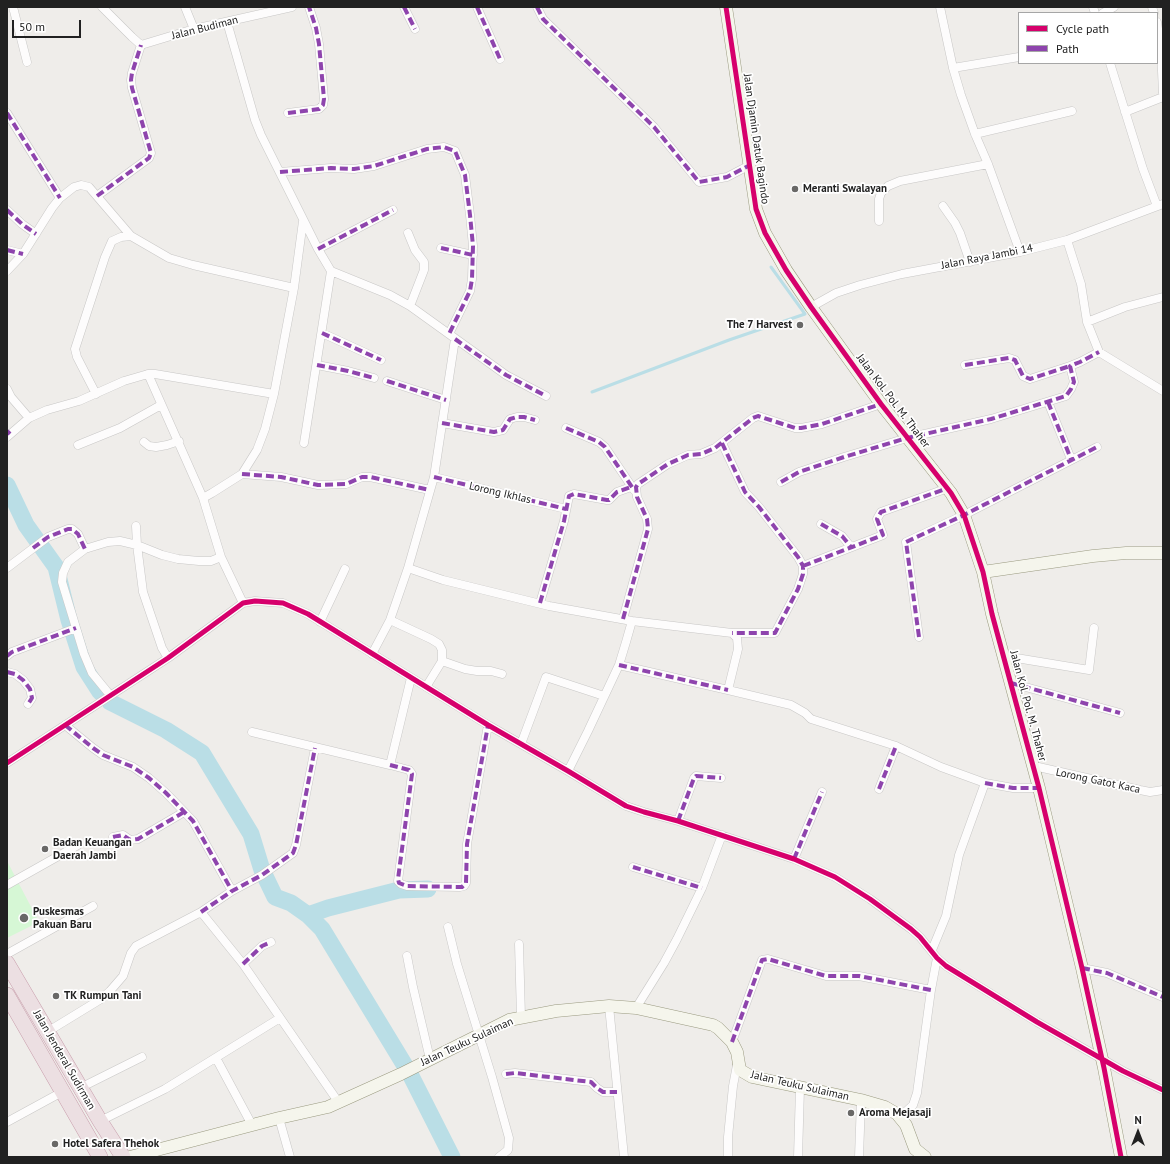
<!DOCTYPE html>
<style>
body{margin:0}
#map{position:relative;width:1170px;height:1164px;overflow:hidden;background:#efedea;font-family:"PT Sans",sans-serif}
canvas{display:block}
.frame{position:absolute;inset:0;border:8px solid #212121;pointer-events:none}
.legend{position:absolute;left:1018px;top:12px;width:140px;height:52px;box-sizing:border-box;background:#fff;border:1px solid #a6a6a6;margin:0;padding:5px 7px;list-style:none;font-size:12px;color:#212121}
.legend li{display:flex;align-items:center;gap:8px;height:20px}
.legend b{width:20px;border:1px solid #a6a6a6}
.north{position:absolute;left:1118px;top:1112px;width:40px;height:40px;-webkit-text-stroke:3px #fff;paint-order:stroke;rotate:0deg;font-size:11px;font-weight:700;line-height:16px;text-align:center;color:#212121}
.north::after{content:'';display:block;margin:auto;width:14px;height:18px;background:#212121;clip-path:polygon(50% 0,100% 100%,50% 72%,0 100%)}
.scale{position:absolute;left:12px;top:20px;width:69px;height:18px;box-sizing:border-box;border:2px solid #212121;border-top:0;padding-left:5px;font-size:12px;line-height:14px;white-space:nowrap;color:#212121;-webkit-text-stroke:3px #fff;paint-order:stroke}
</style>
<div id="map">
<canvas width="1170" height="1164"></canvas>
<div class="frame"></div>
<ul class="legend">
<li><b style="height:5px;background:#d6006c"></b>Cycle path</li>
<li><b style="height:5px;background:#8e44ad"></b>Path</li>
</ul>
<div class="north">N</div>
<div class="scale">50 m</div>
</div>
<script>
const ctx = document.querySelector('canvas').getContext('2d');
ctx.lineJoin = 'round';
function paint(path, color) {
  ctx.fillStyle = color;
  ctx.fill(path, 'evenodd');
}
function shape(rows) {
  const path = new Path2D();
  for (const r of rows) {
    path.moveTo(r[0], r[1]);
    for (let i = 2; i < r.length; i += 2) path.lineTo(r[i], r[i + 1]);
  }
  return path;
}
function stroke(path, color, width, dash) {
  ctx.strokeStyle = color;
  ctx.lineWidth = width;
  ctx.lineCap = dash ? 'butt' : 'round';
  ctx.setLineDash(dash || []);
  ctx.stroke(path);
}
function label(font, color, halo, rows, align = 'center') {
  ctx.font = font + ' "PT Sans",sans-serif';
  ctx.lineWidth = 3.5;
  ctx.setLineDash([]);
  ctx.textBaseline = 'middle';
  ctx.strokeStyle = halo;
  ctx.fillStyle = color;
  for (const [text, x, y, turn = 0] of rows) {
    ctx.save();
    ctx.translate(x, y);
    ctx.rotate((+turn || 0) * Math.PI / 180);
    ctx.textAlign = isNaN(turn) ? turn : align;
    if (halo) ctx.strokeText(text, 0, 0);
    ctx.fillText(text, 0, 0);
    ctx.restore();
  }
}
paint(shape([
 [7,861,39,922,7,938]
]), '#d6f7d5');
stroke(shape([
 [592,392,729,340,805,314,771,267]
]), '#badee6', 3);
stroke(shape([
 [7,485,26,525,56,567,69,620,84,667,100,692],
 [110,702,166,730,202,753,251,834,262,870,275,897,291,903,308,915,322,929,410,1074,452,1157],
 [308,915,328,908,399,890,428,889]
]), '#badee6', 17);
const street = shape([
 [13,7,27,62],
 [102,7,132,37,141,45],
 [185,7,194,29],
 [404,7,415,29],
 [477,7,500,59],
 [537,7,543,19,654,127,699,182,727,177,750,165],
 [940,7,953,68,961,95,975,134,988,164,1020,252],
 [1093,7,1095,13],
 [1152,7,1154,13],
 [1103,13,1114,7],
 [227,22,255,120,261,135,318,249,331,271,390,295,410,306,506,375,546,396],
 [1157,22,1161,49,1163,93],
 [141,45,194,29,292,7],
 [1110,63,1143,169,1157,206],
 [953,68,1019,57],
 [1125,112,1163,97],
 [7,113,60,198],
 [288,113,319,109,323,105,324,99,319,44,316,28,309,7],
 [975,134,1072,111],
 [280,172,331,168,354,169,374,166,427,149,444,147,455,151,465,175,470,215,473,246,472,279,470,291,449,334],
 [97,196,149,158,151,153,132,88,131,80,132,73,141,45],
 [943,206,955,223,960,233,970,262],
 [7,210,22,224,36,234],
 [879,221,879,199,881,193,888,186,900,181,988,164],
 [408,233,415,250,424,262,424,270,410,306],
 [1067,240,1081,284,1087,322,1099,352,1163,391],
 [441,248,473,255],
 [318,249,393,210],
 [7,250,23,254],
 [7,271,23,254,52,208,60,198,74,187,81,185,89,187,131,236],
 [811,307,836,293,860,285,902,274,1020,252,1067,240,1163,204],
 [1087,322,1125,307,1163,297],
 [322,333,381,360],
 [317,365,348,371,374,378],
 [965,365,1009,358,1015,360,1023,376,1030,379,1070,366],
 [148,374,155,374,274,394],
 [387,381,446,400],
 [7,389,11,397,29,418],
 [96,394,77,357,75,349,105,257,112,241,121,237,131,236,169,258,193,265,294,288],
 [1048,402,1071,459],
 [442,423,494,432,503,430,510,419,517,417,524,417,535,420],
 [566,428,599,442,605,447,634,490],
 [7,437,29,418,47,410,79,401,124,381,148,374,203,498],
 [144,442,149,446,156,447,167,445,179,441],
 [304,443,331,271],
 [722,443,745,492,759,507,798,557,803,566,803,574,798,589,775,633,732,633],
 [78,445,120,428,161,405],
 [242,474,281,477,318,485,346,484,362,477,370,477,430,490],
 [434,477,566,509],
 [781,482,799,472,844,457,907,438,991,419,1066,396,1071,389,1074,382,1070,366,1080,362,1099,352],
 [821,524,842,536,851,547],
 [136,526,137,545,143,592,162,648,168,658],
 [803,566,883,535,877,519,881,512,948,488],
 [7,568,48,537,68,529,72,529,78,534,85,549],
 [408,568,443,580,549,606,632,621,732,633,737,638,738,649,728,690,791,705,805,713,811,719,896,746,941,767,985,783,959,855,946,916,932,950],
 [243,603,221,557,203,498,212,493,242,474,257,450,265,429,274,394,294,288,303,221],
 [540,603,564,521,569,496,574,494,607,500,609,500,617,492,631,487],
 [623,619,648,529,647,519,637,497,636,487,638,484,668,464,688,455,701,454,715,448,753,418,758,416,795,428,801,428,822,424,881,404],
 [390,620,431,639,439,644,442,650,442,661,426,687],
 [320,622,345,569],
 [919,637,906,542,964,515,1097,447],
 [372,654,390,620,408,568,434,477,455,339],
 [7,656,12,652,76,628],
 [1004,656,1089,670,1094,628],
 [442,661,465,669,477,671,491,671,502,674],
 [619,665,728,690],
 [7,672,15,674,23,680,30,689,32,698,28,704],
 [1011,683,1120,713],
 [110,695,92,673,84,654,62,582,63,573,68,562,85,549,108,542,120,541,137,545,162,555,178,559,199,561,211,561,221,557],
 [65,725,93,748,103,755,133,767,149,778,166,793,193,821,232,891],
 [252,732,390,765,409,770,412,774,398,881,401,884,407,886,460,887,464,886,466,883,467,844,488,725],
 [521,744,546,677,604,696],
 [7,763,168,658,243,603,255,601,283,603,308,614,488,725,568,771,626,806,644,812,678,821,794,859,835,877,870,899,911,929,920,937,937,958,946,966,1037,1022,1102,1059,1123,1071,1163,1090],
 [390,765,411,678],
 [1034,766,1140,790,1150,792,1163,790],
 [568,771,588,731,619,665,626,642,632,621],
 [985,783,1013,788,1039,788],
 [879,789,896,746],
 [678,821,694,778,696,776,721,778],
 [113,837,123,835,130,840,138,839,184,812],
 [794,859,822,792],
 [633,867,702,888],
 [7,885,78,845],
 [201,912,243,964,339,1103],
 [448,927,457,964,492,1077,509,1138,508,1150,499,1157],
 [519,944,521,1017],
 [7,954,93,906],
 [407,956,413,987,430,1059],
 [243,964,262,946,271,942],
 [1082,968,1107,973,1163,997],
 [609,1006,624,1157],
 [636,1008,664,963,677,939,702,888,722,835],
 [47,1032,101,999,110,991,123,976,131,953,136,946,201,912,232,891,262,875,293,853,296,845,315,748],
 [732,1042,762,960,768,959,826,976,859,976,931,990],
 [216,1058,252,1125],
 [506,1074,515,1073,591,1082,597,1088,603,1092,617,1092],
 [80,1088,142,1057],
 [900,1117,913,1105,917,1093,931,990,937,958],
 [279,1118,290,1157],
 [100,1121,165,1089,280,1018],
 [7,1122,62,1092],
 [728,1157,728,1137,733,1086,737,1065],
 [798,1157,800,1088],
 [859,1157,861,1100]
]);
const secondary = shape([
 [726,7,756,209,765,233,786,270,811,307,881,404,951,493,964,515,983,572,992,614,1039,788,1082,968,1104,1068,1121,1157],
 [983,572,1093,556,1126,553,1163,553],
 [130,1157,279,1118,328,1107,401,1074,509,1020,556,1011,609,1006,636,1008,713,1025,718,1028,732,1042,737,1052,740,1070,752,1077,861,1100,885,1107,897,1114,906,1125,915,1149,925,1157]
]);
const highway = shape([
 [7,963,100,1121,123,1157],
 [7,995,100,1157]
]);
stroke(street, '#c8c7c6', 9);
stroke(secondary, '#9a9a80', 13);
stroke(highway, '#c89eac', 16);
stroke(street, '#fdfcfc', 8);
stroke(secondary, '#f5f5ec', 12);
stroke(highway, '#ecdfe2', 15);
stroke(shape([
 [404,7,415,29],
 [477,7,500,59],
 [537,7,543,19,654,127,699,182,727,177,750,165],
 [7,113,60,198],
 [288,113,319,109,323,105,324,99,319,44,316,28,309,7],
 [280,172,331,168,354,169,374,166,427,149,444,147,455,151,465,175,470,215,473,246,472,279,470,291,449,334],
 [97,196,149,158,151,153,132,88,131,80,132,73,141,45],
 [7,210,22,224,36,234],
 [441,248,473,255],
 [318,249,393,210],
 [7,250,23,254],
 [322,333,381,360],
 [455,339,506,375,546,396],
 [317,365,348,371,374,378],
 [965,365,1009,358,1015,360,1023,376,1030,379,1070,366],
 [387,381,446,400],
 [1048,402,1071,459],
 [442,423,494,432,503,430,510,419,517,417,524,417,535,420],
 [566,428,599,442,605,447,634,490],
 [7,431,10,434],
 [722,443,745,492,759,507,798,557,803,566,803,574,798,589,775,633,732,633],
 [242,474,281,477,318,485,346,484,362,477,370,477,430,490],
 [434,477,566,509],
 [781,482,799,472,844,457,907,438,991,419,1066,396,1071,389,1074,382,1070,366,1080,362,1099,352],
 [821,524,842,536,851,547],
 [33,548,48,537,68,529,72,529,78,534,85,549],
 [803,566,883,535,877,519,881,512,948,488],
 [540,603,564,521,569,496,574,494,607,500,609,500,617,492,631,487],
 [623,619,648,529,647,519,637,497,636,487,638,484,668,464,688,455,701,454,715,448,753,418,758,416,795,428,801,428,822,424,881,404],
 [919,637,906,542,964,515,1097,447],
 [7,656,12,652,76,628],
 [619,665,728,690],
 [7,672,15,674,23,680,30,689,32,698,28,704],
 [1011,683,1120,713],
 [65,725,93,748,103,755,133,767,149,778,166,793,193,821,232,891],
 [390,765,409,770,412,774,398,879,399,883,407,886,462,887,466,883,467,844,488,725],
 [985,783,1013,788,1039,788],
 [879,789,896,746],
 [678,821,694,778,696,776,721,778],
 [113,837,123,835,130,840,138,839,184,812],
 [794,859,822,792],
 [633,867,702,888],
 [201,912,232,891,262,875,293,853,296,845,315,748],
 [243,964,262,946,271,942],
 [1082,968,1107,973,1163,997],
 [732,1042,762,960,768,959,826,976,859,976,931,990],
 [506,1074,515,1073,591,1082,597,1088,603,1092,617,1092]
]), '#8e44ad', 4, [8, 4]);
stroke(shape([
 [726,7,756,209,765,233,786,270,811,307,881,404,951,493,964,515,983,572,992,614,1039,788,1082,968,1104,1068,1121,1157],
 [7,763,168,658,243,603,255,601,283,603,308,614,488,725,568,771,626,806,644,812,678,821,794,859,835,877,870,899,911,929,920,937,937,958,946,966,1037,1022,1102,1059,1123,1071,1163,1090]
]), '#d6006c', 5);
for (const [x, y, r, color] of [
 [795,189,4,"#696867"],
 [800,325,4,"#696867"],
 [45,849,4,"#696867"],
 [24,918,5,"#696867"],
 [56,996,4,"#696867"],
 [851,1113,4,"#696867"],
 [55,1144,4,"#696867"]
]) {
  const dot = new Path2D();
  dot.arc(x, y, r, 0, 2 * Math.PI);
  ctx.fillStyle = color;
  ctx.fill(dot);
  stroke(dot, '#fff', 1.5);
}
label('11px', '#212121', '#fff', [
 ["Jalan Budiman",205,28,-14],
 ["Jalan Djamin Datuk Bagindo",756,139,82],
 ["Jalan Raya Jambi 14",987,257,-11],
 ["Jalan Kol. Pol. M. Thaher",893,401,53],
 ["Lorong Ikhlas",500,493,13],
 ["Jalan Kol. Pol. M. Thaher",1028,706,75],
 ["Lorong Gatot Kaca",1098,781,12],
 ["Jalan Teuku Sulaiman",467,1042,-25],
 ["Jalan Jenderal Sudirman",64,1060,60],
 ["Jalan Teuku Sulaiman",800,1086,13]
]);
label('bold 11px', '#212121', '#fff', [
 ["Meranti Swalayan",803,189],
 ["The 7 Harvest",792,325,"right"],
 ["Badan Keuangan",53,843],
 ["Daerah Jambi",53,856],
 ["Puskesmas",33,912],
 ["Pakuan Baru",33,925],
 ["TK Rumpun Tani",64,996],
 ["Aroma Mejasaji",859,1113],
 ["Hotel Safera Thehok",63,1144]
], 'left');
</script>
